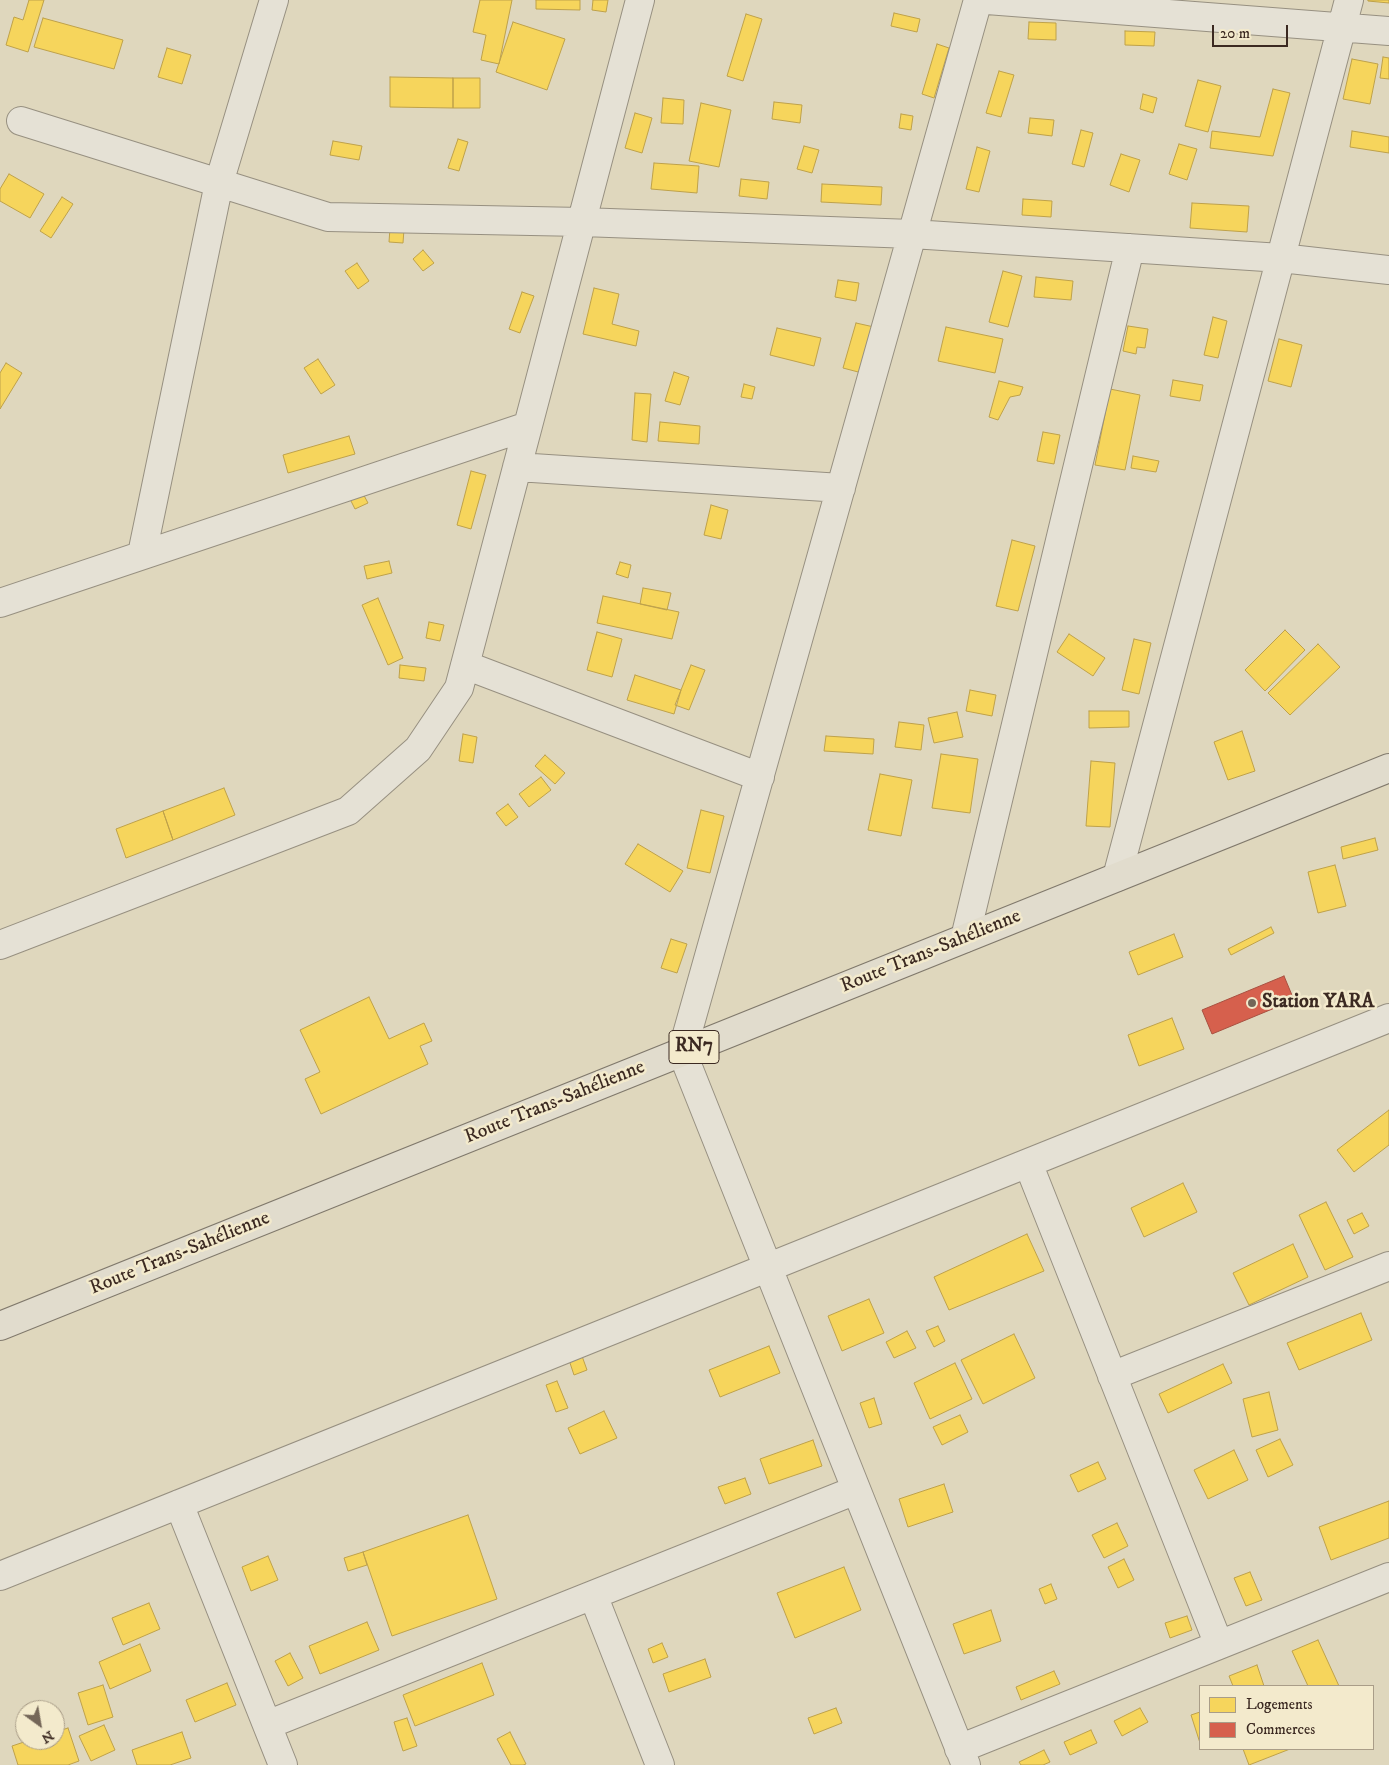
<!DOCTYPE html>
<meta charset="utf-8">
<style>
body{margin:0}
#map{position:relative;width:1389px;height:1765px;overflow:hidden;background:#dfd7bd;font-family:"IM FELL DW Pica",serif}
canvas{display:block}
.legend{position:absolute;left:1199px;top:1685px;width:175px;height:65px;box-sizing:border-box;background:#f3eacc;border:1px solid #a99d88;margin:0;padding:6px 9px;list-style:none;font-size:15px;color:#3b2921}
.legend li{display:flex;align-items:center;gap:10px;height:25px}
.legend b{width:25px;border:1px solid #a99d88}
.north{position:absolute;left:15px;top:1700px;width:50px;height:50px;box-sizing:border-box;background:#f3eacc;border:1px solid #a99d88;border-radius:50%;rotate:148deg;font-size:14px;font-weight:700;line-height:20px;text-align:center;color:#3b2921}
.north::after{content:'';display:block;margin:auto;width:18px;height:22px;background:#746658;clip-path:polygon(50% 0,100% 100%,50% 72%,0 100%)}
.scale{position:absolute;left:1212px;top:25px;width:76px;height:22px;box-sizing:border-box;border:2px solid #3b2921;border-top:0;padding-left:6px;font-size:15px;line-height:18px;white-space:nowrap;color:#3b2921;-webkit-text-stroke:4px #f3eacc;paint-order:stroke}
</style>
<div id="map">
<canvas width="1389" height="1765"></canvas>
<ul class="legend">
<li><b style="height:14px;background:#f6d55c"></b>Logements</li>
<li><b style="height:14px;background:#d6604d"></b>Commerces</li>
</ul>
<div class="north">N</div>
<div class="scale">20 m</div>
</div>
<script>
const ctx = document.querySelector('canvas').getContext('2d');
ctx.lineJoin = 'round';
function paint(path, color) {
  ctx.fillStyle = color;
  ctx.fill(path, 'evenodd');
}
function shape(rows) {
  const path = new Path2D();
  for (const r of rows) {
    path.moveTo(r[0], r[1]);
    for (let i = 2; i < r.length; i += 2) path.lineTo(r[i], r[i + 1]);
  }
  return path;
}
function stroke(path, color, width, dash) {
  ctx.strokeStyle = color;
  ctx.lineWidth = width;
  ctx.lineCap = dash ? 'butt' : 'round';
  ctx.setLineDash(dash || []);
  ctx.stroke(path);
}
function label(font, color, halo, rows, align = 'center') {
  ctx.font = font + ' "IM FELL DW Pica",serif';
  ctx.lineWidth = 5;
  ctx.setLineDash([]);
  ctx.textBaseline = 'middle';
  ctx.strokeStyle = halo;
  ctx.fillStyle = color;
  for (const [text, x, y, turn = 0] of rows) {
    ctx.save();
    ctx.translate(x, y);
    ctx.rotate((+turn || 0) * Math.PI / 180);
    ctx.textAlign = isNaN(turn) ? turn : align;
    if (halo) ctx.strokeText(text, 0, 0);
    ctx.fillText(text, 0, 0);
    ctx.restore();
  }
}
const homes = shape([
 [29,0,44,0,28,52,6,45,14,17,23,20,29,0],
 [480,0,512,0,499,64,481,60,486,35,473,32,480,0],
 [536,0,580,0,580,10,536,9,536,0],
 [593,0,608,0,606,12,592,10,593,0],
 [1368,0,1389,0,1389,3,1368,1,1368,0],
 [894,13,920,19,917,32,891,26,894,13],
 [746,14,762,19,743,81,727,76,746,14],
 [43,18,123,40,114,69,34,47,43,18],
 [513,22,565,39,547,90,496,72,513,22],
 [1029,22,1056,23,1056,40,1028,39,1029,22],
 [1125,31,1155,32,1154,46,1125,45,1125,31],
 [937,44,949,48,934,98,922,94,937,44],
 [167,48,191,55,182,84,158,77,167,48],
 [1383,57,1389,58,1389,79,1380,78,1383,57],
 [1352,59,1378,64,1370,104,1343,99,1352,59],
 [999,71,1014,75,1001,117,986,113,999,71],
 [390,77,453,78,453,108,390,107,390,77],
 [453,78,480,78,480,108,453,108,453,78],
 [1198,80,1221,86,1208,132,1185,126,1198,80],
 [1273,89,1290,93,1273,156,1210,148,1212,131,1260,137,1273,89],
 [1143,94,1157,98,1153,113,1140,109,1143,94],
 [663,98,684,100,683,124,661,123,663,98],
 [774,102,802,105,800,123,772,119,774,102],
 [701,103,731,110,719,167,689,161,701,103],
 [635,113,652,118,642,153,625,148,635,113],
 [901,114,913,116,911,130,899,128,901,114],
 [1030,118,1054,120,1052,136,1028,133,1030,118],
 [1081,130,1093,133,1084,167,1072,164,1081,130],
 [1352,131,1389,137,1389,153,1350,147,1352,131],
 [458,139,468,142,459,171,448,168,458,139],
 [333,141,362,146,359,160,330,155,333,141],
 [1179,144,1197,149,1187,180,1169,174,1179,144],
 [804,146,819,150,812,173,797,169,804,146],
 [977,147,990,151,979,192,966,189,977,147],
 [1121,154,1140,160,1129,192,1110,185,1121,154],
 [654,163,699,166,697,193,651,189,654,163],
 [9,174,44,194,30,218,0,201,0,189,9,174],
 [741,179,769,182,767,199,739,196,741,179],
 [822,184,882,187,881,205,821,202,822,184],
 [62,197,73,204,51,238,40,231,62,197],
 [1023,199,1052,201,1051,217,1022,215,1023,199],
 [1192,203,1249,206,1247,232,1190,228,1192,203],
 [390,228,404,229,403,243,389,242,390,228],
 [423,250,434,263,423,271,413,259,423,250],
 [357,263,369,281,358,289,345,271,357,263],
 [1003,271,1022,276,1008,327,989,322,1003,271],
 [1036,277,1073,281,1071,300,1034,297,1036,277],
 [838,280,859,283,856,301,835,297,838,280],
 [594,288,619,294,612,324,639,331,636,346,583,334,594,288],
 [522,292,534,296,520,333,509,329,522,292],
 [1213,317,1227,321,1218,358,1204,355,1213,317],
 [856,323,874,327,862,373,843,368,856,323],
 [1128,326,1148,329,1145,348,1137,347,1136,354,1123,351,1128,326],
 [946,327,1003,339,995,373,938,361,946,327],
 [777,328,821,338,814,366,770,355,777,328],
 [1279,339,1302,345,1291,387,1268,381,1279,339],
 [318,359,335,385,321,394,304,368,318,359],
 [6,363,22,373,0,409,0,373,6,363],
 [674,372,689,377,680,405,665,401,674,372],
 [1173,380,1203,385,1200,401,1170,396,1173,380],
 [999,381,1023,387,1020,395,1010,397,998,420,989,417,999,381],
 [744,384,755,387,752,399,741,397,744,384],
 [1110,389,1140,395,1125,470,1095,465,1110,389],
 [635,393,651,394,647,442,632,440,635,393],
 [660,422,700,426,699,444,658,441,660,422],
 [1043,432,1060,435,1054,464,1037,461,1043,432],
 [349,436,355,454,288,473,283,455,349,436],
 [1133,456,1159,461,1156,472,1131,468,1133,456],
 [471,471,486,475,471,529,457,525,471,471],
 [360,488,368,503,355,509,348,495,360,488],
 [711,505,728,510,721,539,704,535,711,505],
 [1012,540,1035,546,1018,611,996,606,1012,540],
 [389,561,392,573,367,579,364,566,389,561],
 [620,562,631,565,628,578,616,574,620,562],
 [643,588,671,593,667,610,640,604,643,588],
 [603,596,679,612,672,639,597,623,603,596],
 [378,598,403,658,388,665,362,605,378,598],
 [429,622,444,625,440,641,426,638,429,622],
 [1285,630,1305,650,1265,691,1245,670,1285,630],
 [597,632,622,639,612,677,587,670,597,632],
 [1069,634,1105,658,1093,676,1057,652,1069,634],
 [1134,639,1151,643,1139,694,1122,690,1134,639],
 [1318,644,1340,667,1290,715,1268,693,1318,644],
 [400,665,426,668,424,681,399,678,400,665],
 [691,665,705,670,689,710,675,705,691,665],
 [635,675,681,690,674,714,627,700,635,675],
 [970,690,996,695,992,716,966,711,970,690],
 [1089,711,1129,711,1129,727,1089,728,1089,711],
 [957,712,963,737,934,743,928,718,957,712],
 [899,722,924,725,921,750,895,747,899,722],
 [1242,731,1255,771,1228,780,1214,742,1242,731],
 [463,734,477,737,473,763,459,761,463,734],
 [826,736,874,739,873,754,824,751,826,736],
 [941,754,978,759,970,813,932,808,941,754],
 [545,755,565,773,555,784,535,766,545,755],
 [1091,761,1115,763,1110,827,1086,826,1091,761],
 [880,774,912,780,901,836,868,830,880,774],
 [541,777,551,790,529,807,519,794,541,777],
 [224,788,235,815,173,840,163,811,224,788],
 [508,804,518,817,506,826,496,813,508,804],
 [701,810,724,816,710,873,687,868,701,810],
 [163,811,173,840,126,858,116,829,163,811],
 [1375,838,1378,850,1343,859,1341,847,1375,838],
 [638,844,683,871,670,892,625,864,638,844],
 [1335,865,1346,906,1318,913,1308,872,1335,865],
 [1271,927,1274,933,1231,955,1228,949,1271,927],
 [1174,934,1183,957,1138,975,1129,952,1174,934],
 [671,939,687,944,677,973,661,968,671,939],
 [369,997,389,1039,424,1023,432,1041,420,1046,428,1064,321,1114,305,1079,320,1072,300,1030,369,997],
 [1172,1018,1184,1049,1139,1066,1128,1035,1172,1018],
 [1389,1110,1389,1145,1354,1172,1337,1150,1389,1110],
 [1183,1183,1197,1212,1144,1237,1131,1208,1183,1183],
 [1326,1202,1353,1257,1325,1270,1299,1215,1326,1202],
 [1362,1213,1369,1226,1354,1234,1347,1220,1362,1213],
 [1027,1234,1044,1271,949,1310,934,1277,1027,1234],
 [1293,1244,1308,1277,1249,1305,1233,1273,1293,1244],
 [869,1299,884,1333,842,1351,828,1316,869,1299],
 [1361,1313,1372,1340,1299,1370,1287,1343,1361,1313],
 [938,1326,945,1341,934,1347,926,1331,938,1326],
 [907,1331,916,1348,894,1358,886,1342,907,1331],
 [1014,1334,1035,1378,983,1404,961,1360,1014,1334],
 [769,1346,780,1373,720,1397,709,1370,769,1346],
 [582,1356,587,1370,574,1375,569,1360,582,1356],
 [955,1363,972,1399,930,1419,914,1383,955,1363],
 [1223,1364,1232,1383,1168,1413,1159,1394,1223,1364],
 [557,1381,568,1408,556,1412,546,1385,557,1381],
 [1269,1392,1278,1430,1252,1437,1243,1399,1269,1392],
 [874,1398,882,1424,869,1428,860,1403,874,1398],
 [604,1411,617,1438,580,1454,568,1428,604,1411],
 [960,1415,968,1432,942,1445,933,1427,960,1415],
 [1280,1439,1293,1465,1268,1477,1256,1450,1280,1439],
 [813,1440,822,1466,769,1484,760,1459,813,1440],
 [1234,1450,1248,1480,1208,1499,1194,1470,1234,1450],
 [1098,1462,1106,1479,1078,1492,1070,1475,1098,1462],
 [745,1478,751,1494,725,1504,718,1487,745,1478],
 [944,1484,953,1512,908,1527,899,1499,944,1484],
 [1389,1501,1389,1538,1331,1560,1319,1527,1389,1501],
 [468,1515,497,1599,392,1636,363,1552,468,1515],
 [1117,1523,1128,1546,1104,1558,1092,1535,1117,1523],
 [363,1552,367,1565,348,1571,344,1558,363,1552],
 [268,1556,278,1580,251,1591,242,1567,268,1556],
 [1124,1559,1134,1580,1118,1588,1108,1567,1124,1559],
 [844,1567,861,1610,795,1638,777,1593,844,1567],
 [1250,1572,1262,1600,1246,1606,1234,1578,1250,1572],
 [1051,1584,1057,1599,1045,1604,1039,1589,1051,1584],
 [149,1603,160,1629,123,1645,112,1618,149,1603],
 [991,1610,1001,1641,964,1654,953,1624,991,1610],
 [1187,1616,1192,1630,1170,1638,1165,1623,1187,1616],
 [367,1622,379,1650,320,1674,309,1646,367,1622],
 [1318,1640,1339,1686,1308,1686,1292,1651,1318,1640],
 [662,1643,668,1657,653,1663,648,1649,662,1643],
 [140,1644,151,1671,110,1689,99,1662,140,1644],
 [290,1653,303,1678,288,1686,275,1661,290,1653],
 [705,1659,711,1677,669,1692,663,1674,705,1659],
 [482,1663,494,1695,415,1726,403,1695,482,1663],
 [1257,1665,1264,1686,1233,1686,1229,1676,1257,1665],
 [1054,1671,1060,1684,1021,1700,1016,1687,1054,1671],
 [227,1683,236,1705,195,1722,186,1700,227,1683],
 [103,1685,113,1717,88,1725,78,1693,103,1685],
 [836,1708,842,1723,814,1734,808,1718,836,1708],
 [1140,1708,1148,1722,1122,1736,1114,1721,1140,1708],
 [1200,1712,1200,1743,1191,1715,1200,1712],
 [407,1718,417,1746,403,1751,394,1722,407,1718],
 [104,1725,115,1750,91,1761,79,1736,104,1725],
 [68,1728,79,1761,68,1765,18,1765,12,1746,30,1740,55,1740,55,1732,68,1728],
 [1091,1730,1097,1743,1070,1755,1064,1742,1091,1730],
 [182,1732,191,1758,170,1765,137,1765,132,1750,182,1732],
 [510,1732,526,1764,523,1765,511,1765,497,1739,510,1732],
 [1243,1749,1290,1749,1249,1765,1243,1749],
 [1044,1750,1050,1762,1043,1765,1021,1765,1019,1762,1044,1750]
]);
paint(homes, '#f6d55c');
stroke(homes, '#bea14a', 1);
const shops = shape([
 [1284,976,1294,1000,1212,1034,1202,1010,1284,976]
]);
paint(shops, '#d6604d');
stroke(shops, '#a85040', 1);
const minor = shape([
 [987,0,1389,31],
 [21,121,328,217,582,222,912,234,1281,258,1389,270],
 [517,467,841,488],
 [142,554,219,183,274,0],
 [0,603,528,426],
 [465,665,760,777],
 [1117,877,1349,0],
 [965,938,1130,248],
 [0,945,348,811,418,749,459,688,640,0],
 [1028,1163,1219,1645],
 [1112,1376,1389,1266],
 [179,1504,283,1765],
 [0,1576,1389,1018],
 [593,1595,660,1765],
 [267,1725,856,1490],
 [959,1749,1389,1577],
 [966,1765,682,1052,978,0]
]);
const highway = shape([
 [0,1326,1389,768]
]);
stroke(minor, '#979081', 30);
stroke(highway, '#80796c', 30);
stroke(minor, '#e5e1d5', 28);
stroke(highway, '#e1dccd', 28);
for (const [x, y, r, color] of [
 [1252,1003,5,"#746658"]
]) {
  const dot = new Path2D();
  dot.arc(x, y, r, 0, 2 * Math.PI);
  ctx.fillStyle = color;
  ctx.fill(dot);
  stroke(dot, '#f3eacc', 2);
}
for (const [x, y, w] of [
 [694,1047,50]
]) {
  const box = new Path2D();
  box.roundRect(x - w / 2, y - 16.5, w, 33, 4);
  ctx.fillStyle = '#f3eacc';
  ctx.fill(box);
  stroke(box, '#3b2921', 1);
}
label('bold 19px', '#3b2921', null, [
 ["RN7",694,1047]
]);
label('20px', '#3b2921', '#f3eacc', [
 ["Route Trans-Sahélienne",931,952,-22],
 ["Route Trans-Sahélienne",555,1103,-22],
 ["Route Trans-Sahélienne",180,1254,-22]
]);
label('bold 20px', '#3b2921', '#f3eacc', [
 ["Station YARA",1262,1003]
], 'left');
</script>
